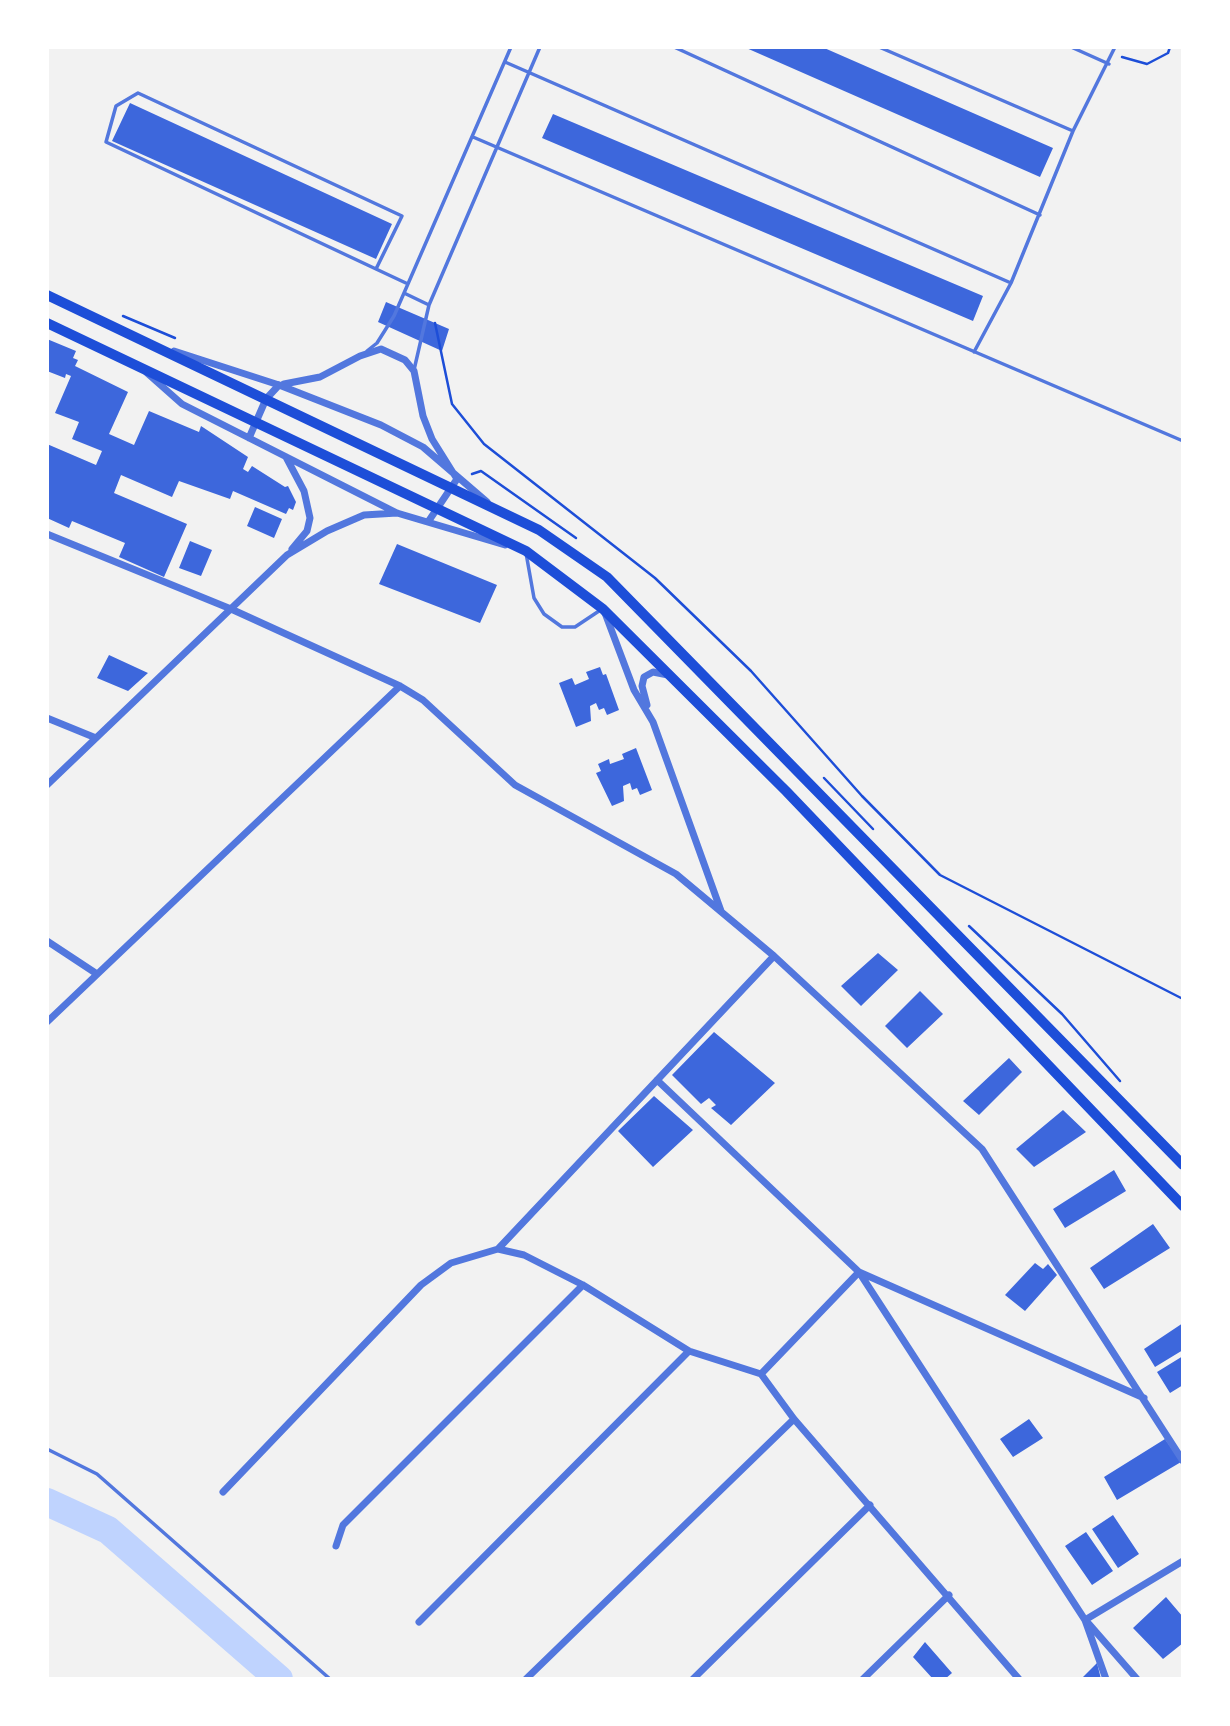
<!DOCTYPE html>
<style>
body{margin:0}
#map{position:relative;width:1230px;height:1726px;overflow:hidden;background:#f2f2f2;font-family:"IBM Plex Sans",sans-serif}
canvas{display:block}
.frame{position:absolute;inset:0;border:49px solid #fff;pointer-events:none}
</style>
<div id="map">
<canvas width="1230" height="1726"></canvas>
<div class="frame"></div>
</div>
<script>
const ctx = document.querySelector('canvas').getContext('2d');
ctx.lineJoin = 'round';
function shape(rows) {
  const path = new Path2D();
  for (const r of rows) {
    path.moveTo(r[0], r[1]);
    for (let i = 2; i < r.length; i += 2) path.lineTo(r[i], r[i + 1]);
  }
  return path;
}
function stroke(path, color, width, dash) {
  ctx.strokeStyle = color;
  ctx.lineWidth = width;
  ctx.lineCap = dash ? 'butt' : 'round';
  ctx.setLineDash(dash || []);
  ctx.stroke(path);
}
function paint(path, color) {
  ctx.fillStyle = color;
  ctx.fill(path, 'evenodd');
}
stroke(shape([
 [47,1502,108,1530,279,1679]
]), '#bfd3fe', 28);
paint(shape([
 [744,47,822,47,1053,148,1040,177],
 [130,103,392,224,376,259,112,141],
 [553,114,983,296,973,321,542,138],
 [386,302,449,329,442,351,378,322],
 [47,339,76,351,73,358,78,360,75,366,128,392,109,434,134,445,149,411,199,432,201,426,248,457,243,469,248,472,252,466,285,487,288,486,296,502,293,510,289,508,286,514,233,491,230,499,179,481,172,497,121,475,114,493,187,524,164,577,119,557,125,543,72,521,69,528,47,518,47,444,96,465,102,451,72,439,79,422,55,413,71,376,66,374,65,378,47,371],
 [255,507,282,519,274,538,247,526],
 [190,541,212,550,201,576,179,568],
 [397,544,497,585,480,623,379,584],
 [109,655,148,673,128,691,97,678],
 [600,667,603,675,606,674,619,710,607,715,604,708,599,710,596,703,590,706,591,721,576,727,559,683,572,678,575,685,589,679,586,672],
 [636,748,652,790,640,795,637,788,632,790,630,783,623,786,624,801,612,806,596,773,601,771,598,764,609,759,610,764,624,759,622,754],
 [878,953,898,970,861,1006,841,986],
 [920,991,943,1014,907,1048,885,1026],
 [714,1032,775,1083,731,1125,711,1108,716,1105,709,1098,701,1104,672,1075],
 [1009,1058,1022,1072,979,1115,963,1101],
 [654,1096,693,1130,653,1167,618,1131],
 [1063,1110,1086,1132,1034,1167,1016,1149],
 [1114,1170,1126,1191,1065,1228,1053,1209],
 [1153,1224,1170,1248,1104,1289,1090,1268],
 [1035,1263,1043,1269,1048,1264,1057,1275,1025,1311,1005,1295],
 [1183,1323,1183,1350,1155,1367,1144,1349],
 [1183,1356,1183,1385,1170,1393,1157,1372],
 [1029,1419,1043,1438,1013,1457,1000,1439],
 [1165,1439,1181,1462,1117,1500,1104,1477],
 [1113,1515,1139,1554,1118,1568,1092,1529],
 [1086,1532,1113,1571,1092,1585,1065,1546],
 [1166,1597,1183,1617,1183,1643,1163,1659,1133,1628],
 [925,1642,952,1673,945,1679,933,1679,913,1657],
 [1097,1663,1101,1679,1081,1679]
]), '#3d67dc');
stroke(shape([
 [1122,57,1147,64,1168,53,1170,47],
 [123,316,175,338],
 [435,323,452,404,484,444,655,578,751,671,862,796,940,875,1183,999],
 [472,474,481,471,576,538],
 [824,778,873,829],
 [969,926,1062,1014,1120,1081]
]), '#1d4ed8', 2.5);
stroke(shape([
 [674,47,1040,215],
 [879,47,1073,131],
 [1071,47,1109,64],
 [505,62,1011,283],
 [473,137,1183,441],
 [376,269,402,216,138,93,116,106,106,142,376,269,408,284],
 [404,293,429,305],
 [367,351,377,343,394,316,511,47],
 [974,352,1011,283,1073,131,1115,47],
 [414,370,429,305,540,47],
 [526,553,534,598,544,614,562,627,575,627,602,609],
 [47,1449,97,1474,330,1679]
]), '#5277de', 3.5);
stroke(shape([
 [174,351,279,385,381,425,423,447,487,502],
 [147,373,182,404,397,513,505,545],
 [284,384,320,377,360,356,381,349,405,360,414,371,423,416,432,439,457,479,428,522],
 [249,438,266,399,279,385],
 [286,457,304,491,310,518,307,531,292,549],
 [47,534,231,609,400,686,423,700,515,785,676,874,774,956,982,1149,1183,1461],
 [605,613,634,690,653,722,721,911],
 [647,705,642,686,644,677,653,672,668,675],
 [47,718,96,738],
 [47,785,287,555,327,531,364,515,397,513],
 [47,941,97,974],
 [47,1022,400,686],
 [657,1080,859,1272,1085,1620,1106,1679],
 [498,1249,524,1255,583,1285,689,1351,761,1374,794,1419,1019,1679],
 [761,1374,859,1272,1144,1398],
 [223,1492,421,1285,451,1263,498,1249,774,956],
 [336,1546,343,1525,583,1285],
 [1085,1620,1183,1561],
 [419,1622,689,1351],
 [1089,1624,1137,1679],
 [526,1679,794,1419],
 [693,1679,870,1505],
 [863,1679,949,1595]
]), '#5277de', 7);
stroke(shape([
 [47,295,539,530,607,577,1183,1165],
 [47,323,526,551,603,609,786,791,1183,1206]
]), '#1d4ed8', 10);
</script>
